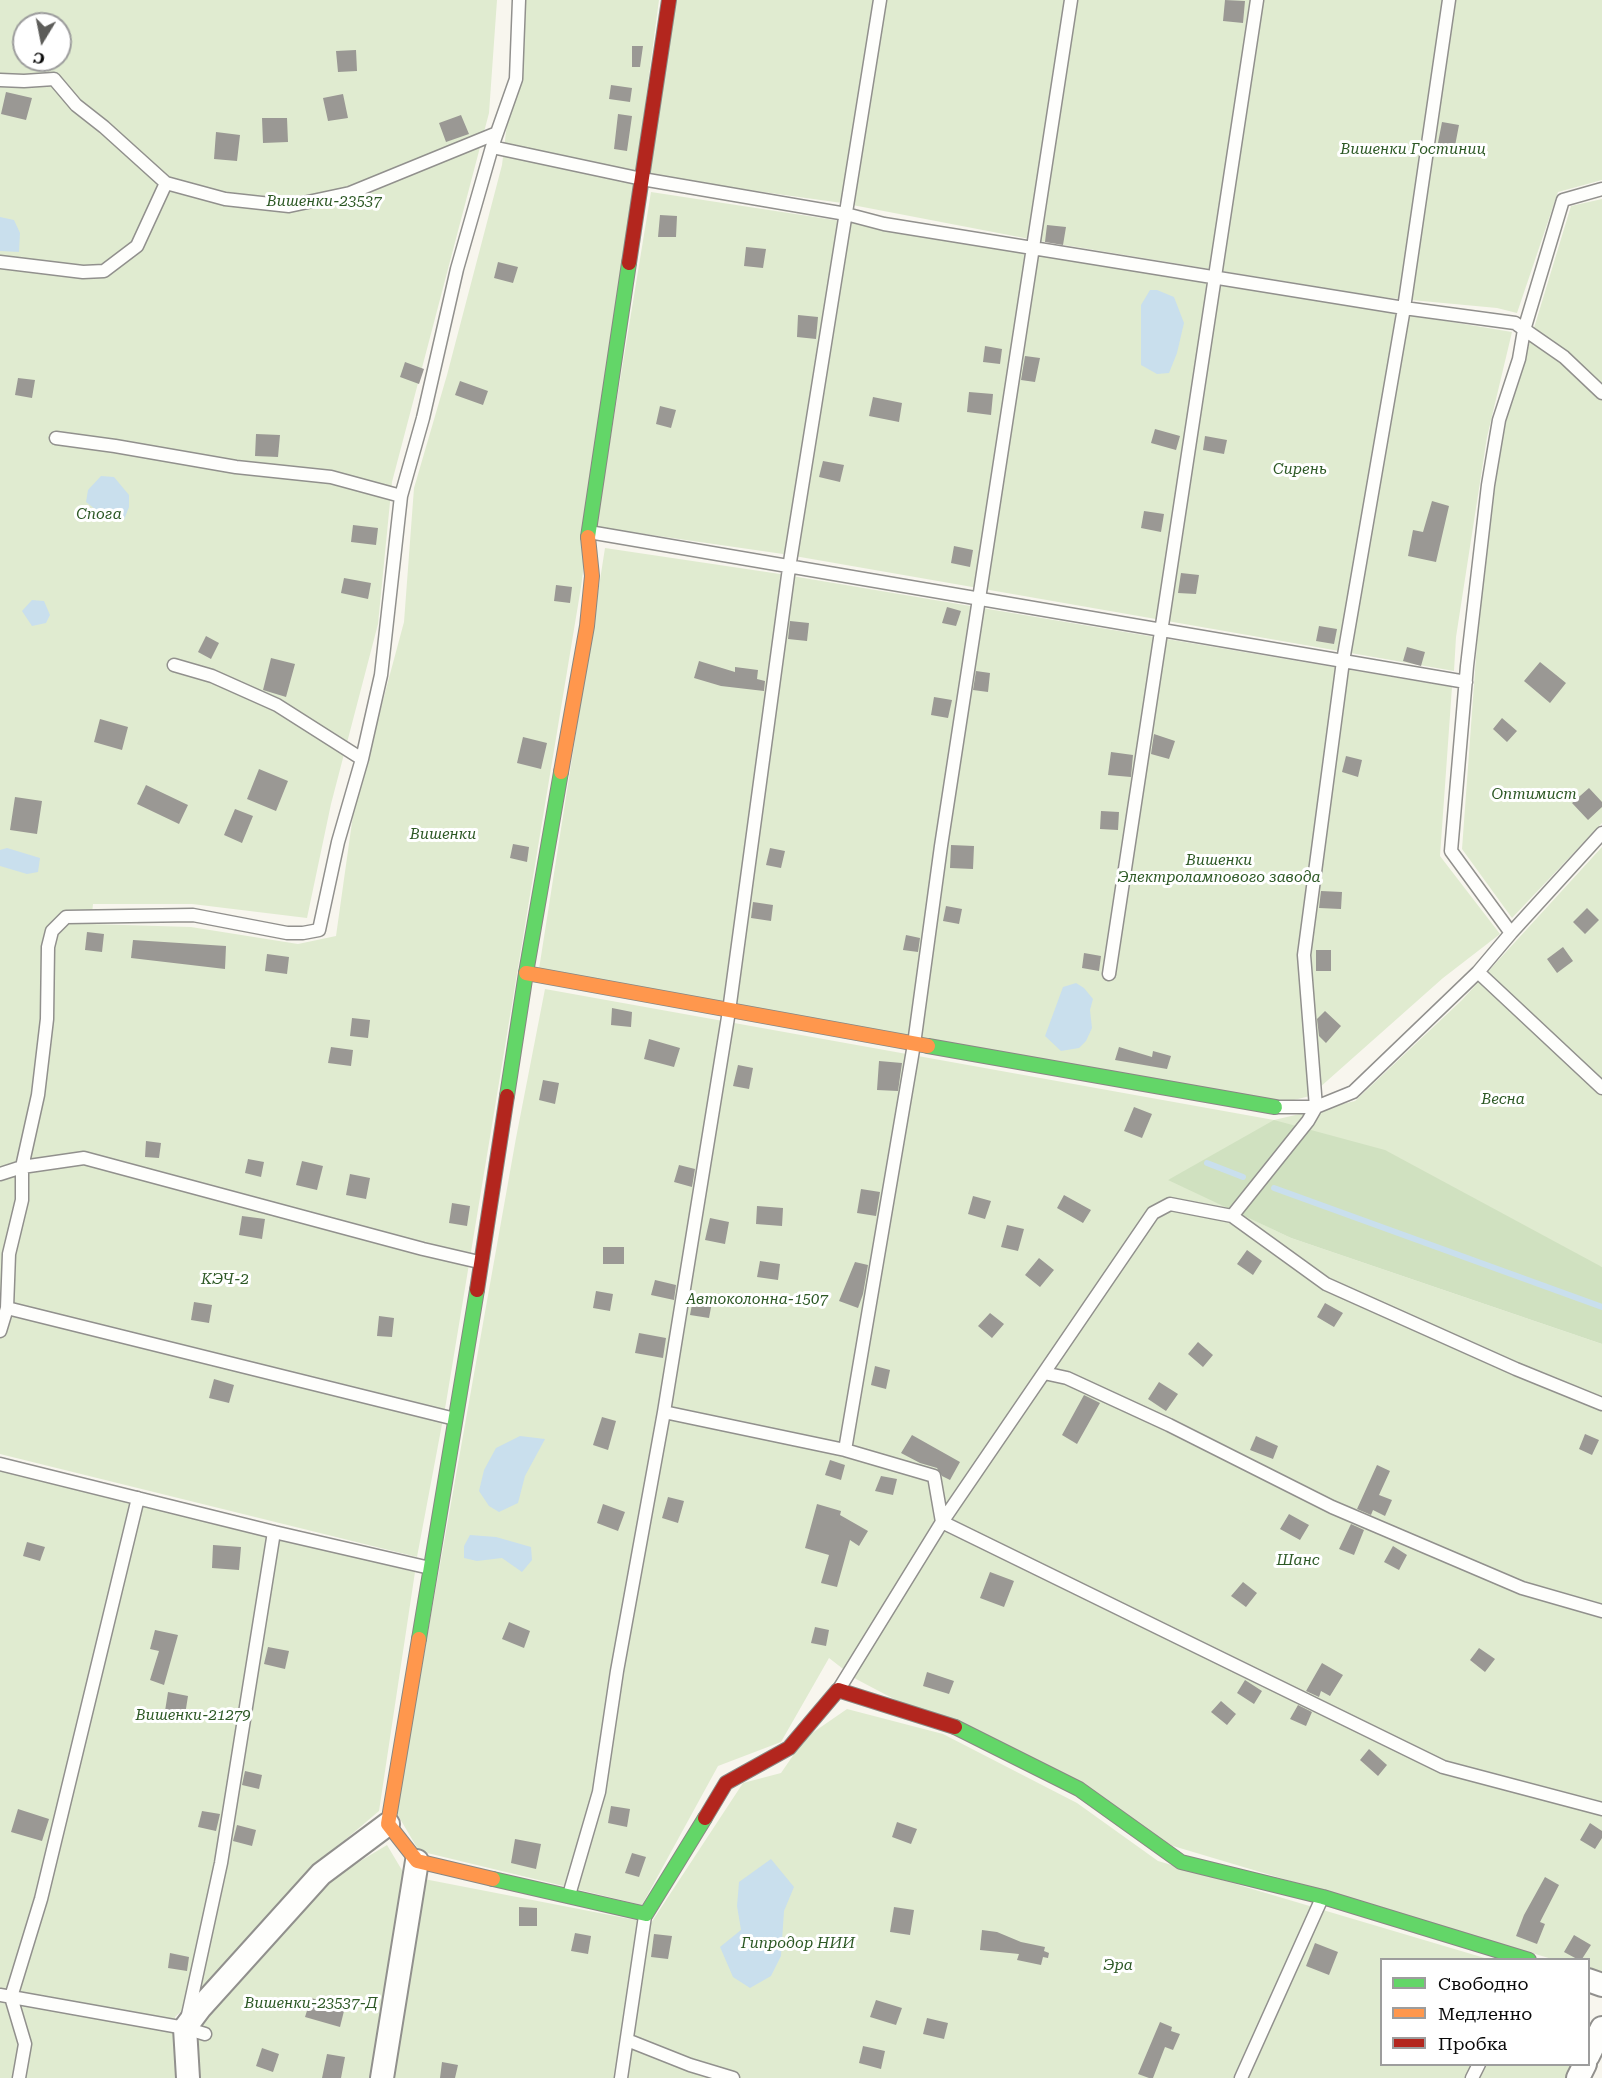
<!DOCTYPE html>
<meta charset="utf-8">
<style>
body{margin:0}
#map{position:relative;width:1602px;height:2078px;overflow:hidden;background:#f8f6ee;font-family:"Roboto Serif",serif}
canvas{display:block}
.legend{position:absolute;left:1380px;top:1958px;width:210px;height:108px;box-sizing:border-box;background:#fff;border:2px solid #9d9d9d;margin:0;padding:8px 10px;list-style:none;font-size:18px;color:#0a0a0a}
.legend li{display:flex;align-items:center;gap:12px;height:30px}
.legend b{width:30px;border:2px solid #9d9d9d}
.north{position:absolute;left:12px;top:12px;width:60px;height:60px;box-sizing:border-box;background:#fff;border:2px solid #9d9d9d;border-radius:50%;rotate:190deg;font-size:16px;font-weight:700;line-height:24px;text-align:center;color:#0a0a0a}
.north::after{content:'';display:block;margin:auto;width:21px;height:27px;background:#5d5d5a;clip-path:polygon(50% 0,100% 100%,50% 72%,0 100%)}
</style>
<div id="map">
<canvas width="1602" height="2078"></canvas>
<ul class="legend">
<li><b style="height:8px;background:#63d668"></b>Свободно</li>
<li><b style="height:8px;background:#ff974d"></b>Медленно</li>
<li><b style="height:8px;background:#b3261e"></b>Пробка</li>
</ul>
<div class="north">С</div>
</div>
<script>
const ctx = document.querySelector('canvas').getContext('2d');
ctx.lineJoin = 'round';
function paint(path, color) {
  ctx.fillStyle = color;
  ctx.fill(path, 'evenodd');
}
function shape(rows) {
  const path = new Path2D();
  for (const r of rows) {
    path.moveTo(r[0], r[1]);
    for (let i = 2; i < r.length; i += 2) path.lineTo(r[i], r[i + 1]);
  }
  return path;
}
function stroke(path, color, width, dash) {
  ctx.strokeStyle = color;
  ctx.lineWidth = width;
  ctx.lineCap = dash ? 'butt' : 'round';
  ctx.setLineDash(dash || []);
  ctx.stroke(path);
}
function label(font, color, halo, rows, align = 'center') {
  ctx.font = font + ' "Roboto Serif",serif';
  ctx.lineWidth = 6;
  ctx.setLineDash([]);
  ctx.textBaseline = 'middle';
  ctx.strokeStyle = halo;
  ctx.fillStyle = color;
  for (const [text, x, y, turn = 0] of rows) {
    ctx.save();
    ctx.translate(x, y);
    ctx.rotate((+turn || 0) * Math.PI / 180);
    ctx.textAlign = isNaN(turn) ? turn : align;
    if (halo) ctx.strokeText(text, 0, 0);
    ctx.fillText(text, 0, 0);
    ctx.restore();
  }
}
paint(shape([
 [0,0,497,0,489,113,392,482,378,624,331,804,307,918,192,904,93,904,91,924,191,927,298,944,336,936,354,808,404,622,414,488,447,375,502,165,522,0,659,0,581,587,446,1403,417,1557,0,1454],
 [24,24,60,24,60,60,24,60],
 [675,0,1602,0,1602,180,1558,192,1517,313,1497,308,1379,297,1040,241,842,203,648,176],
 [651,192,854,223,1512,332,1487,437,1456,637,1454,671,783,554,596,527],
 [1602,199,1602,823,1512,918,1462,849,1483,561,1503,430,1571,206],
 [605,548,780,574,1452,687,1440,856,1500,934,1443,978,1310,1096,1278,1104,539,969],
 [1602,847,1602,1267,1168,1179,1291,1238,1602,1344,1602,1975,1589,1971,1588,1960,1552,1959,1173,1846,856,1679,829,1658,781,1742,718,1766,642,1905,419,1851,396,1812,516,1138,545,989,1274,1120,1355,1101,1462,1000],
 [0,1471,415,1572,379,1811,312,1868,234,1962,175,2017,179,2078,0,2078],
 [847,1709,943,1734,1077,1803,1158,1861,1488,1959,1382,1960,1382,2064,1573,2065,1567,2078,393,2078,424,1879,651,1923,743,1783,781,1773,805,1738],
 [387,1845,409,1882,373,2078,196,2078,193,2035,254,1957,322,1884]
]), '#e0ebd0');
paint(shape([
 [1274,1120,1385,1150,1602,1267,1602,1344,1291,1238,1168,1180]
]), '#d0e1c0');
paint(shape([
 [0,217,14,220,20,233,19,252,0,251],
 [1150,290,1157,290,1174,297,1184,323,1177,353,1169,373,1157,374,1141,365,1141,305],
 [101,476,114,477,129,495,129,507,124,520,104,516,86,502,88,490],
 [32,600,44,601,50,615,46,623,32,626,22,611],
 [7,848,40,858,38,872,27,874,0,866,0,850],
 [1076,983,1084,988,1093,999,1090,1010,1092,1028,1086,1041,1079,1048,1061,1051,1045,1036,1063,987],
 [520,1436,545,1439,525,1476,518,1503,499,1512,489,1506,479,1491,484,1470,496,1448],
 [470,1535,496,1537,531,1547,532,1560,522,1572,502,1558,477,1561,464,1558,464,1546],
 [771,1859,794,1887,784,1911,781,1956,771,1976,750,1988,733,1977,720,1947,741,1930,737,1906,739,1882]
]), '#c9dfed');
stroke(shape([
 [1207,1163,1243,1177],
 [1274,1188,1602,1307]
]), '#c9dfed', 6);
paint(shape([
 [1225,0,1245,1,1243,23,1223,21],
 [632,46,643,46,640,67,632,67],
 [356,50,357,71,338,72,336,51],
 [611,85,632,88,630,102,609,99],
 [6,92,32,98,26,120,1,114],
 [343,94,348,118,328,121,323,98],
 [618,114,632,116,627,151,614,149],
 [461,115,469,134,446,142,439,123],
 [262,118,287,118,288,142,263,143],
 [1442,122,1459,125,1454,151,1437,148],
 [216,132,240,135,237,161,214,159],
 [660,215,677,216,676,237,658,237],
 [1047,225,1066,227,1063,245,1045,242],
 [746,247,766,249,763,268,744,266],
 [498,262,518,267,513,283,494,278],
 [798,315,818,317,816,339,797,337],
 [985,346,1002,349,1000,364,983,362],
 [1025,356,1040,358,1035,382,1021,380],
 [405,362,424,369,419,384,400,377],
 [18,378,35,380,32,398,15,395],
 [460,381,488,391,483,405,455,395],
 [969,392,993,394,991,415,967,412],
 [873,397,902,403,899,422,869,416],
 [660,406,676,410,671,428,656,424],
 [1155,429,1180,436,1176,450,1151,443],
 [256,434,280,435,278,457,255,456],
 [1205,436,1227,440,1224,454,1203,450],
 [823,461,844,465,840,482,819,477],
 [1432,501,1449,506,1436,562,1408,556,1413,530,1423,532],
 [1144,511,1164,514,1161,532,1141,528],
 [353,525,378,528,376,545,351,542],
 [954,546,973,550,970,567,951,563],
 [1181,573,1199,575,1196,594,1178,593],
 [344,578,371,583,368,599,341,593],
 [556,585,572,587,570,603,554,601],
 [947,607,961,611,956,626,942,623],
 [790,621,809,623,807,641,788,639],
 [1319,626,1337,629,1334,644,1316,641],
 [206,636,219,643,211,659,198,652],
 [1407,647,1425,652,1421,666,1403,661],
 [271,658,295,664,286,697,263,690],
 [699,661,735,672,735,667,758,670,757,679,765,681,764,691,721,686,694,678],
 [1540,662,1566,683,1550,703,1524,681],
 [976,671,990,673,988,692,973,690],
 [934,697,952,700,948,718,931,715],
 [1502,718,1517,731,1507,742,1493,729],
 [100,719,128,727,122,750,94,742],
 [1154,734,1175,741,1169,759,1151,754],
 [523,737,547,743,541,769,517,763],
 [1111,752,1133,755,1131,777,1108,775],
 [1346,756,1362,760,1358,777,1342,772],
 [259,769,288,781,276,811,247,799],
 [146,785,188,805,179,824,137,804],
 [1589,788,1602,802,1602,807,1588,820,1572,803],
 [15,797,42,801,37,834,10,830],
 [235,809,253,816,242,843,224,835],
 [1101,811,1119,812,1118,830,1100,829],
 [513,844,529,847,527,862,510,858],
 [951,845,974,846,973,869,950,868],
 [770,848,785,851,781,868,766,865],
 [1321,891,1342,892,1341,909,1319,908],
 [753,902,773,905,771,921,751,918],
 [946,906,962,909,959,924,943,921],
 [1587,908,1599,920,1585,934,1573,922],
 [87,932,104,934,102,952,85,950],
 [906,935,920,938,918,952,903,950],
 [133,940,226,946,225,969,131,958],
 [1563,947,1573,961,1557,973,1547,959],
 [1316,950,1331,950,1331,971,1316,971],
 [1084,953,1101,956,1099,971,1082,968],
 [267,954,289,957,287,974,265,971],
 [612,1008,632,1012,631,1027,611,1025],
 [1325,1011,1341,1026,1326,1043,1319,1036,1317,1019],
 [352,1018,370,1020,368,1038,350,1036],
 [649,1039,680,1048,674,1067,644,1059],
 [331,1047,353,1050,351,1066,328,1063],
 [1119,1047,1152,1057,1153,1051,1171,1056,1167,1069,1115,1060],
 [879,1061,902,1063,898,1091,877,1090],
 [738,1065,753,1068,749,1089,733,1086],
 [543,1080,559,1083,555,1104,539,1100],
 [1134,1107,1152,1114,1142,1138,1124,1131],
 [146,1141,161,1143,159,1158,145,1157],
 [248,1159,264,1162,261,1177,245,1173],
 [302,1161,323,1166,317,1190,296,1185],
 [679,1165,695,1169,692,1187,674,1182],
 [350,1174,370,1178,366,1199,346,1195],
 [861,1189,880,1192,876,1216,857,1213],
 [1064,1195,1091,1210,1083,1223,1057,1208],
 [973,1196,991,1201,985,1219,968,1214],
 [452,1203,470,1206,467,1226,449,1223],
 [757,1206,783,1208,782,1226,756,1224],
 [242,1216,265,1219,262,1239,239,1235],
 [710,1218,729,1222,725,1244,705,1240],
 [1007,1225,1024,1229,1018,1251,1001,1247],
 [603,1247,624,1247,624,1264,603,1264],
 [1247,1250,1262,1261,1253,1275,1237,1264],
 [1039,1258,1054,1270,1040,1287,1025,1275],
 [760,1261,780,1264,778,1280,757,1277],
 [855,1262,868,1265,863,1294,858,1308,839,1301],
 [655,1280,676,1285,674,1300,651,1295],
 [596,1291,613,1294,610,1311,593,1308],
 [693,1299,712,1302,709,1318,690,1315],
 [194,1302,212,1305,209,1323,191,1320],
 [1325,1303,1343,1313,1334,1327,1317,1317],
 [990,1313,1004,1324,992,1338,978,1326],
 [379,1316,394,1318,392,1337,377,1336],
 [639,1333,666,1338,663,1358,635,1353],
 [1198,1342,1213,1355,1203,1367,1188,1354],
 [875,1366,890,1370,886,1389,871,1385],
 [214,1379,234,1385,229,1403,209,1398],
 [1159,1382,1178,1394,1166,1411,1148,1399],
 [1084,1395,1100,1403,1077,1444,1062,1435],
 [602,1417,616,1421,608,1450,593,1445],
 [1585,1434,1599,1440,1592,1455,1579,1449],
 [912,1435,960,1462,950,1480,942,1476,937,1468,920,1463,901,1453],
 [1256,1436,1278,1446,1273,1459,1250,1450],
 [830,1460,845,1465,841,1480,825,1475],
 [1377,1465,1390,1471,1379,1495,1392,1500,1385,1516,1373,1510,1371,1515,1357,1509],
 [881,1476,897,1479,893,1495,875,1491],
 [668,1497,684,1501,678,1523,662,1518],
 [603,1504,625,1512,618,1531,597,1523],
 [817,1504,841,1511,840,1515,868,1531,859,1546,850,1540,837,1587,821,1583,829,1555,805,1548],
 [1289,1514,1309,1525,1300,1540,1280,1529],
 [1351,1524,1364,1530,1354,1555,1339,1549],
 [27,1542,45,1547,40,1561,23,1556],
 [213,1545,241,1547,239,1570,212,1568],
 [1393,1546,1407,1555,1399,1570,1384,1562],
 [990,1572,1014,1581,1004,1607,980,1598],
 [1243,1582,1257,1593,1246,1607,1231,1596],
 [509,1622,530,1631,524,1648,502,1639],
 [815,1627,829,1630,826,1646,811,1643],
 [155,1630,178,1635,164,1685,150,1680,159,1651,150,1649],
 [268,1647,289,1651,285,1669,264,1664],
 [1479,1648,1495,1659,1485,1672,1470,1660],
 [1322,1663,1343,1675,1330,1696,1321,1691,1319,1697,1306,1691],
 [927,1672,954,1681,949,1694,923,1686],
 [1245,1680,1262,1691,1254,1704,1237,1693],
 [168,1692,188,1696,185,1715,165,1711],
 [1221,1701,1236,1714,1227,1725,1211,1712],
 [1298,1705,1312,1712,1306,1726,1290,1719],
 [1369,1749,1387,1765,1378,1776,1360,1760],
 [245,1771,262,1775,259,1789,242,1785],
 [611,1806,630,1809,627,1827,608,1823],
 [18,1809,49,1819,42,1841,11,1832],
 [202,1811,220,1814,216,1831,198,1827],
 [897,1822,917,1829,911,1844,892,1837],
 [1590,1823,1602,1831,1602,1838,1595,1849,1580,1840],
 [237,1825,256,1830,252,1846,233,1841],
 [515,1839,541,1844,536,1869,511,1863],
 [632,1853,646,1857,639,1877,625,1873],
 [1545,1877,1559,1885,1540,1922,1545,1924,1537,1944,1516,1936,1524,1915],
 [519,1907,537,1908,537,1926,519,1926],
 [894,1907,914,1910,910,1935,890,1932],
 [982,1930,997,1932,1021,1942,1045,1947,1044,1951,1049,1953,1048,1958,1043,1957,1041,1965,1017,1960,1019,1954,980,1950],
 [575,1933,591,1936,588,1954,571,1951],
 [654,1934,672,1936,668,1959,651,1957],
 [1574,1935,1591,1945,1582,1959,1577,1959,1564,1952],
 [1315,1943,1338,1952,1329,1975,1306,1966],
 [170,1953,189,1957,187,1971,168,1968],
 [311,1998,345,2007,340,2027,305,2017],
 [876,2000,902,2008,896,2025,870,2017],
 [927,2018,948,2023,944,2039,923,2034],
 [1160,2022,1172,2027,1171,2031,1180,2034,1173,2050,1165,2047,1153,2078,1149,2078,1138,2074],
 [863,2046,885,2051,881,2069,859,2063],
 [262,2048,279,2054,273,2072,256,2066],
 [327,2054,345,2057,341,2078,322,2078],
 [442,2062,458,2065,455,2078,440,2078]
]), '#9a9894');
const lane = shape([
 [1449,0,1404,308,1343,661,1304,955,1316,1107,1353,1092,1478,972],
 [0,80,24,81,54,79,76,105,104,127,166,183,137,246,104,271,83,272,0,262],
 [492,147,642,179,846,214,884,224,1404,308,1515,323,1564,357,1602,393],
 [166,183,225,199,289,206,350,193,497,133],
 [1602,189,1563,200,1524,330,1519,359,1499,420,1488,485,1467,666,1451,851,1511,933,1478,972,1602,1088],
 [56,438,115,446,236,467,331,477,401,496],
 [589,532,1466,682],
 [174,665,212,676,277,705,362,759],
 [1511,933,1602,833],
 [1109,974,1257,0],
 [0,1174,22,1167,22,1200,9,1254,7,1308,455,1419],
 [1232,1216,1326,1284,1516,1369,1602,1404],
 [479,1262,423,1249,84,1158,22,1167,38,1095,47,1019,48,947,52,931,66,917,193,915,287,933,303,933,319,930,338,842,362,759,381,675,401,496,423,418,457,269,492,147,516,79,519,0],
 [0,1331,7,1308],
 [1044,1373,1067,1378,1169,1425,1332,1507,1522,1588,1602,1611],
 [664,1412,845,1450],
 [0,1464,274,1532,430,1568],
 [942,1522,934,1476,845,1450,914,1044,941,846,1071,0],
 [942,1522,1153,1213,1170,1204,1232,1216,1308,1121,1316,1107,1275,1107],
 [839,1689,942,1522,1443,1767,1602,1809],
 [569,1895,599,1792,617,1671,664,1412,729,1011,789,568,880,0],
 [0,1995,185,2028,205,2034],
 [188,2015,221,1863,274,1532],
 [627,2040,690,2065,733,2078],
 [19,2078,25,2044,11,1997,41,1899,138,1498],
 [621,2078,645,1916],
 [1241,2078,1322,1898],
 [1472,2078,1479,2064]
]);
const street = shape([
 [1588,1980,1602,1985],
 [1588,2056,1602,2028],
 [188,2078,185,2028,200,2008,321,1874,388,1824],
 [382,2078,417,1861],
 [1578,2078,1585,2064]
]);
const fast = shape([
 [588,537,629,263],
 [928,1046,1275,1107],
 [507,1096,526,973,561,772],
 [419,1639,477,1290],
 [955,1727,1079,1789,1181,1862,1323,1897,1529,1960],
 [493,1879,646,1914,705,1818]
]);
const slow = shape([
 [561,772,587,626,592,576,588,537],
 [526,973,928,1046],
 [419,1639,388,1824,417,1861,493,1879]
]);
const jam = shape([
 [629,263,669,0],
 [477,1290,507,1096],
 [705,1818,726,1783,789,1748,838,1690,955,1727]
]);
stroke(lane, '#91908d', 15);
stroke(street, '#91908d', 26);
stroke(fast, '#888783', 16);
stroke(slow, '#888783', 16);
stroke(jam, '#888783', 16);
stroke(lane, '#fefefc', 12);
stroke(street, '#fefefc', 22);
stroke(fast, '#63d668', 14);
stroke(slow, '#ff974d', 14);
stroke(jam, '#b3261e', 14);
label('italic 15px', '#2c5824', '#fff', [
 ["Вишенки Гостиниц",1413,150],
 ["Вишенки-23537",324,202],
 ["Сирень",1300,470],
 ["Спога",99,515],
 ["Оптимист",1534,795],
 ["Вишенки",443,835],
 ["Вишенки",1219,861],
 ["Электролампового завода",1219,878],
 ["Весна",1503,1100],
 ["КЭЧ-2",225,1280],
 ["Автоколонна-1507",757,1300],
 ["Шанс",1298,1561],
 ["Вишенки-21279",193,1716],
 ["Гипродор НИИ",798,1944],
 ["Эра",1118,1966],
 ["Вишенки-23537-Д",311,2004]
]);
</script>
